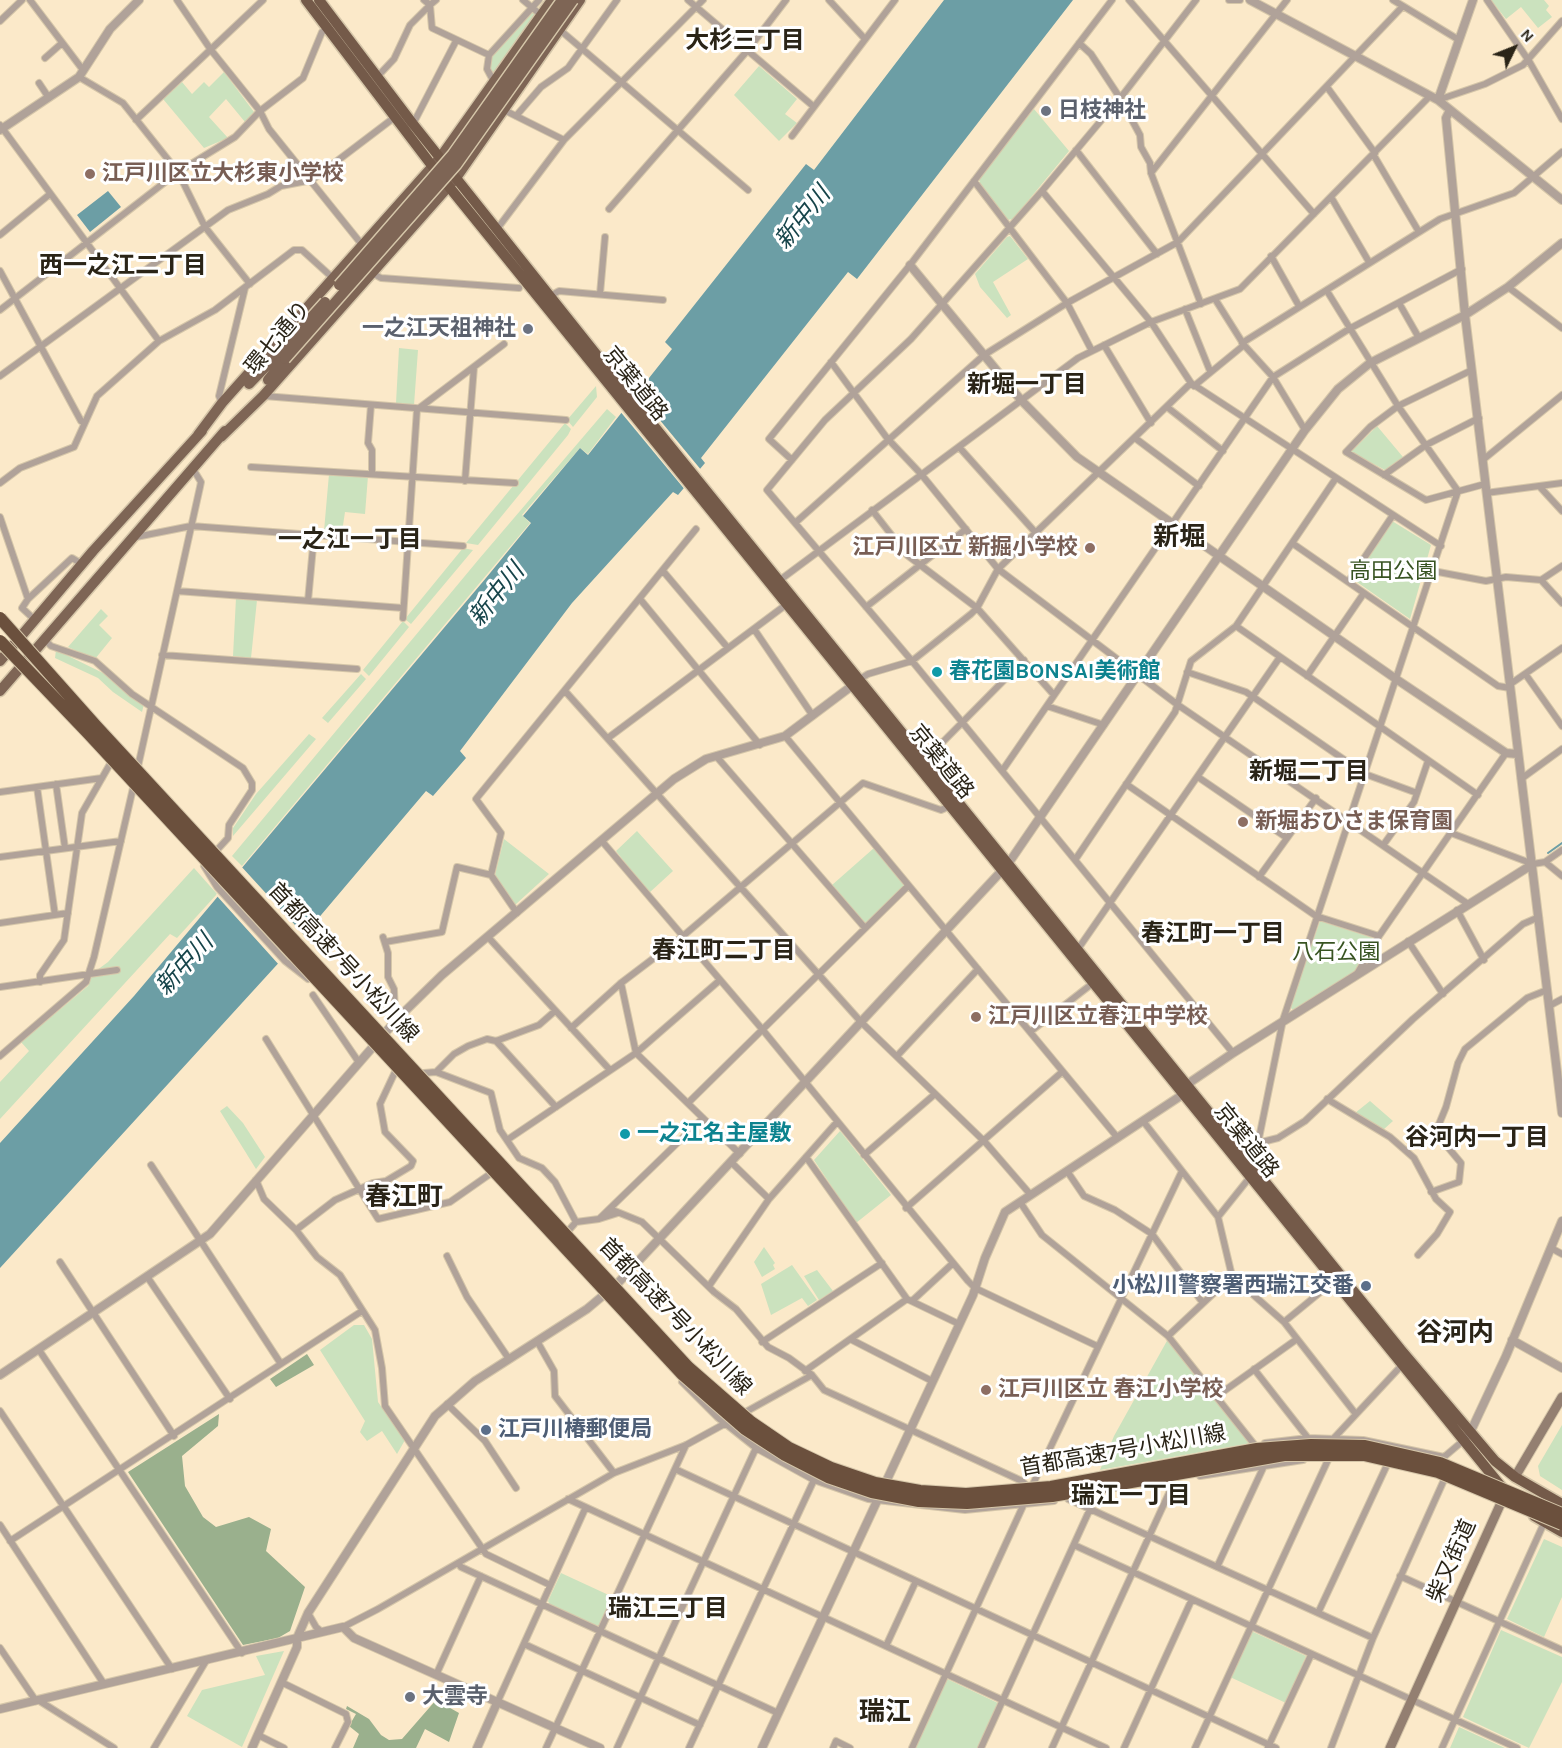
<!DOCTYPE html>
<meta charset="utf-8">
<style>
body{margin:0}
#map{position:relative;width:1562px;height:1748px;overflow:hidden;background:#fbe9c9;font-family:Karla,sans-serif}
canvas{display:block}
.north{position:absolute;left:1484px;top:18px;width:60px;height:60px;-webkit-text-stroke:4px #fff;paint-order:stroke;rotate:47deg;font-size:16px;font-weight:700;line-height:24px;text-align:center;color:#2a2417}
.north::after{content:'';display:block;margin:auto;width:21px;height:27px;background:#2a2417;clip-path:polygon(50% 0,100% 100%,50% 72%,0 100%)}
</style>
<div id="map">
<canvas width="1562" height="1748"></canvas>
<div class="north">N</div>
</div>
<script>
const ctx = document.querySelector('canvas').getContext('2d');
ctx.lineJoin = 'round';
function paint(path, color) {
  ctx.fillStyle = color;
  ctx.fill(path, 'evenodd');
}
function shape(rows) {
  const path = new Path2D();
  for (const r of rows) {
    path.moveTo(r[0], r[1]);
    for (let i = 2; i < r.length; i += 2) path.lineTo(r[i], r[i + 1]);
  }
  return path;
}
function stroke(path, color, width, dash) {
  ctx.strokeStyle = color;
  ctx.lineWidth = width;
  ctx.lineCap = dash ? 'butt' : 'round';
  ctx.setLineDash(dash || []);
  ctx.stroke(path);
}
function label(font, color, halo, rows, align = 'center') {
  ctx.font = font + ' Karla,"Noto Sans JP",sans-serif';
  ctx.lineWidth = 6;
  ctx.setLineDash([]);
  ctx.textBaseline = 'middle';
  ctx.strokeStyle = halo;
  ctx.fillStyle = color;
  for (const [text, x, y, turn = 0] of rows) {
    ctx.save();
    ctx.translate(x, y);
    ctx.rotate((+turn || 0) * Math.PI / 180);
    ctx.textAlign = isNaN(turn) ? turn : align;
    if (halo) ctx.strokeText(text, 0, 0);
    ctx.fillText(text, 0, 0);
    ctx.restore();
  }
}
paint(shape([
 [1491,0,1544,0,1549,6,1546,10,1552,17,1538,28,1521,7,1506,19],
 [533,10,538,15,493,78,489,70,491,56],
 [759,66,797,99,785,114,797,123,779,141,734,95],
 [224,72,254,112,245,122,226,99,209,117,228,138,204,148,163,99,182,82,192,94,204,82,209,87],
 [1034,109,1069,151,1013,219,1007,220,980,185,979,178],
 [1010,236,1028,259,993,282,1011,315,1007,318,980,287,975,274,1007,237],
 [399,348,418,350,414,405,396,403],
 [596,386,597,397,573,427,567,420],
 [607,409,616,417,588,454,580,448,522,515,530,523,242,866,232,856,479,559],
 [565,423,571,429,568,435,478,545,466,543],
 [1377,426,1403,457,1385,470,1351,452],
 [329,474,368,476,365,514,345,512,342,532,324,531],
 [1392,521,1431,545,1410,619,1354,580],
 [463,548,473,550,411,624,405,619],
 [236,598,257,600,251,658,233,656],
 [101,609,108,616,99,625,112,638,95,659,68,647],
 [403,621,409,627,369,676,363,670],
 [56,650,103,673,128,695,144,704,142,712,113,692,98,678,55,658],
 [361,674,366,679,328,723,322,718],
 [309,734,316,739,233,836,233,828,256,794],
 [637,831,673,871,649,893,616,851],
 [504,839,549,874,515,905,495,875],
 [874,848,905,886,866,924,832,885],
 [194,868,217,894,177,938,170,934,0,1119,0,1082,29,1051,21,1042,88,986,93,973,108,962],
 [1320,921,1373,938,1355,971,1293,1010,1290,1007],
 [1370,1101,1393,1121,1383,1130,1355,1113],
 [227,1106,243,1123,265,1157,256,1169,220,1111],
 [840,1131,891,1195,856,1223,814,1160],
 [764,1247,775,1263,773,1265,775,1269,762,1277,754,1262],
 [792,1265,817,1300,808,1306,802,1298,771,1315,761,1284],
 [817,1270,833,1291,819,1300,804,1276],
 [354,1325,364,1325,372,1339,378,1402,405,1440,397,1454,382,1431,367,1441,360,1432,365,1421,320,1350],
 [1168,1339,1251,1443,1100,1470,1114,1436],
 [1562,1425,1562,1490,1540,1476,1538,1466],
 [1544,1539,1562,1547,1562,1597,1544,1637,1507,1619],
 [561,1573,613,1597,600,1625,595,1626,550,1605,548,1601],
 [1501,1630,1562,1657,1562,1682,1529,1748,1463,1717],
 [1251,1631,1306,1656,1286,1703,1230,1677],
 [284,1651,242,1747,187,1716,202,1690,265,1675,256,1656],
 [947,1679,1000,1704,980,1748,913,1748],
 [1459,1727,1505,1748,1450,1748]
]), '#cbe2be');
paint(shape([
 [307,1354,314,1365,276,1387,270,1379],
 [219,1414,218,1426,182,1456,185,1486,203,1517,216,1527,249,1517,271,1529,266,1551,305,1587,290,1631,278,1638,243,1645,128,1472],
 [436,1700,459,1713,449,1742,425,1729,416,1748,353,1748,359,1734,349,1726,356,1714,346,1709,347,1706,369,1719,381,1735,389,1740,402,1739]
]), '#9ab08d');
paint(shape([
 [944,0,1073,0,857,279,848,272,701,458,705,463,678,495,673,492,572,603,460,751,466,758,433,796,426,791,305,934,0,1268,0,1143,134,996,486,578,531,523,523,516,580,448,588,455,672,349,665,342,806,164,814,170],
 [108,191,121,207,90,232,77,215]
]), '#6c9ea5');
paint(shape([
 [635,390,702,471,686,491,619,410],
 [240,865,306,937,280,966,216,895]
]), '#fbe9c9');
stroke(shape([
 [1548,853,1562,843]
]), '#6c9ea5', 2);
const minor = shape([
 [30,0,83,70],
 [177,0,211,50,260,111,269,129,363,246],
 [424,0,430,5,436,0],
 [523,0,541,15],
 [688,0,813,106],
 [829,0,865,39],
 [1129,0,1314,214],
 [1196,0,1125,92,1042,191,911,339,825,420,767,490,912,661,1233,1053],
 [1229,0,1240,0],
 [1393,0,1403,6],
 [1487,0,1529,61,1562,119],
 [0,21,22,0],
 [560,30,748,190],
 [1079,43,1091,54,1120,98,1140,135,1141,147,1150,163,1151,173,1201,304],
 [45,58,62,43],
 [79,77,123,103,178,172,205,227,250,284],
 [377,77,394,59,410,25,430,5,432,28,489,55],
 [494,82,487,69,489,55,539,0],
 [39,83,49,98],
 [1327,87,1375,153],
 [1438,100,1485,84,1523,65,1562,21],
 [504,110,564,140],
 [516,116,541,87,568,68,617,0],
 [136,120,263,0],
 [413,124,456,41],
 [0,125,159,341],
 [792,136,895,0],
 [1076,150,1157,254],
 [1373,154,1419,232],
 [1151,173,1287,0],
 [974,181,1067,303,1092,351],
 [1042,191,1151,322,1191,383,1441,546],
 [1331,197,1369,262],
 [609,209,747,51,786,0],
 [497,229,564,140,703,0],
 [0,235,50,194],
 [1271,256,1299,306],
 [0,271,81,421,85,422],
 [372,273,381,278,519,288],
 [1508,287,1562,328],
 [1327,291,1398,406,1370,427,1346,452,1426,500,1485,484],
 [600,294,605,237],
 [550,296,559,291,663,300],
 [1215,299,1244,345,1273,377,1305,430],
 [1399,303,1419,338],
 [1185,309,1210,371],
 [0,310,178,172,235,137,260,111,303,78,322,32,328,29],
 [1242,343,1440,219,1514,193,1562,152],
 [1104,345,1151,423],
 [831,362,887,438,921,474,998,569,1178,705,1468,904],
 [0,376,228,210,268,194,281,186,312,180,395,117],
 [1194,386,1244,345],
 [264,396,566,420],
 [222,403,219,396,245,288],
 [371,405,368,443,372,450,372,474],
 [1167,407,1223,451],
 [418,409,504,344],
 [1135,438,1199,486],
 [959,447,1035,532],
 [1484,459,1562,395],
 [792,460,769,439,910,265,1112,0],
 [251,467,515,483],
 [1384,475,1426,445,1479,418],
 [465,481,474,367],
 [0,483,20,468,74,447,97,396,159,341,215,310,294,250,302,250,334,279],
 [1540,487,1562,511],
 [1458,491,1398,406,1472,370],
 [1486,493,1562,483],
 [872,510,907,555,977,608,1054,695],
 [0,517,28,599,22,608,35,620],
 [795,523,984,355,1067,303,1178,242,1403,6,1459,40],
 [136,537,191,526,463,546],
 [1292,543,1498,686,1510,688],
 [663,571,728,648],
 [1433,571,1486,581,1506,577,1541,580,1562,566],
 [780,580,1078,358,1151,322,1240,289,1430,96],
 [1541,580,1562,603],
 [1348,582,1393,515],
 [177,591,403,608],
 [28,599,72,558,82,564],
 [640,599,760,745],
 [308,601,314,536],
 [866,607,966,529],
 [403,618,417,409],
 [1236,626,1478,795],
 [754,629,813,716],
 [45,640,51,646,95,661,132,694,243,768,252,783,252,790,229,825,228,838,217,850],
 [162,655,357,669],
 [1187,672,1246,692,1365,774,1417,793],
 [1526,675,1562,726],
 [1307,676,1364,593],
 [860,679,868,674,912,661,971,614,977,608,998,569,1191,383],
 [1509,685,1562,648],
 [565,691,862,1023,985,1142,1030,1194],
 [1047,706,1104,725],
 [785,736,1117,1137],
 [608,738,787,604],
 [716,756,865,928],
 [925,760,1024,660],
 [137,771,200,487,201,482,193,469],
 [1002,771,1273,377,1349,329,1462,269],
 [1198,777,1287,838],
 [1521,779,1562,749],
 [56,784,65,848],
 [1126,784,1316,916,1379,936],
 [37,787,55,915],
 [0,792,102,778],
 [1451,833,1533,864,1545,862,1562,850],
 [601,840,762,1029,968,1281,975,1288,1097,1346],
 [1384,844,1414,802,1428,761],
 [0,857,121,841],
 [1075,860,1175,712,1191,661,1236,626,1336,478],
 [1545,862,1562,876],
 [204,866,217,887,285,961,308,979],
 [1259,877,1316,798],
 [1457,910,1484,960],
 [517,913,491,875,501,833,476,799,696,529],
 [0,923,68,913],
 [383,937,388,953,388,977,394,989,395,1014,398,1018],
 [488,937,610,1070],
 [1408,941,1443,994],
 [385,942,442,932,457,867,491,875],
 [1078,949,1280,657],
 [1357,974,1379,936,1506,753],
 [40,982,40,975,64,940,82,813,110,764],
 [621,983,636,1053,740,1154],
 [0,987,117,970],
 [313,995,358,1061],
 [1549,1006,1562,999],
 [571,1028,621,983,683,936,863,783,941,810,950,806],
 [1030,1032,1093,983],
 [266,1039,378,1219,450,1202,490,1174],
 [496,1041,556,1107],
 [0,1056,86,982,94,957,134,784],
 [897,1056,978,969],
 [436,1072,454,1054,468,1046,487,1039,496,1041,539,1025,555,1011],
 [424,1073,436,1072,491,1093,500,1130,519,1158,542,1168,555,1182,576,1222,569,1230],
 [1327,1099,1390,1137,1414,1158,1436,1199,1450,1212,1437,1234,1418,1255],
 [688,1103,908,886],
 [1143,1121,1218,1217,1232,1276,1168,1336],
 [507,1140,636,1053,720,980],
 [1258,1143,1278,1138,1305,1121,1413,1019,1523,924,1539,917],
 [1244,1153,1258,1143,1283,1020,1458,491],
 [864,1155,935,1094],
 [806,1157,907,1299,959,1324],
 [732,1163,769,1199],
 [151,1165,281,1364],
 [1067,1171,1084,1196,1115,1210,1152,1234,1203,1303],
 [256,1180,264,1199,296,1230,317,1257,340,1275,375,1330,382,1368,385,1406,486,1554,550,1585],
 [1431,1192,1459,1182,1461,1163,1441,1139,1437,1129,1446,1107,1458,1063,1465,1049,1527,998,1547,990],
 [1020,1202,1042,1235,1168,1336,1254,1444],
 [906,1208,1062,1072],
 [610,1209,642,1222,714,1292,736,1309,768,1347,789,1358,812,1375,824,1390,1022,1481,1026,1485],
 [1218,1217,1250,1177],
 [599,1219,618,1213],
 [576,1222,599,1219,703,1118],
 [296,1230,335,1200,373,1183,386,1181,411,1166,413,1161,385,1132,380,1104,395,1072],
 [1551,1248,1562,1254],
 [447,1256,467,1297,509,1359],
 [60,1262,174,1436],
 [1232,1276,1284,1322,1355,1413],
 [148,1278,230,1399],
 [709,1286,769,1199,837,1122],
 [912,1301,952,1264],
 [1284,1322,1334,1281],
 [852,1340,932,1381],
 [537,1341,554,1371,555,1396,614,1473],
 [762,1342,882,1263],
 [39,1350,242,1653],
 [1254,1369,1308,1438],
 [805,1371,907,1299],
 [682,1382,717,1417,756,1448,814,1480,868,1499,965,1510,1054,1501],
 [1217,1396,1297,1339],
 [447,1404,485,1441,516,1488],
 [0,1411,172,1669],
 [742,1414,812,1375],
 [1334,1438,1402,1365],
 [1265,1443,1308,1438,1363,1440,1444,1457,1464,1440],
 [675,1469,1276,1748],
 [1200,1476,1303,1460],
 [1033,1484,1182,1171],
 [568,1499,1106,1748],
 [1068,1499,1373,1638],
 [0,1525,104,1684],
 [10,1541,362,1311],
 [1074,1545,1517,1748],
 [458,1563,461,1567,778,1713],
 [1217,1567,1264,1466],
 [1400,1576,1562,1650],
 [308,1613,316,1627,322,1632],
 [1318,1613,1387,1465],
 [343,1627,378,1609,614,1473,686,1445,728,1422],
 [524,1644,700,1725],
 [886,1646,916,1581],
 [0,1648,36,1701],
 [436,1675,481,1576],
 [281,1682,346,1714,348,1722,335,1748],
 [38,1700,114,1748],
 [497,1703,585,1509],
 [258,1735,284,1748],
 [1268,1747,1311,1655],
 [154,1748,206,1661],
 [546,1748,686,1445],
 [617,1748,756,1448],
 [689,1748,814,1480],
 [833,1748,836,1741,850,1748],
 [912,1748,1023,1506],
 [981,1748,1090,1509],
 [1052,1748,1175,1480],
 [1124,1748,1192,1599],
 [1195,1748,1328,1460],
 [1331,1748,1373,1638,1444,1480],
 [1442,1748,1544,1523]
]);
const tertiary = shape([
 [1250,0,1438,100,1562,200],
 [1438,100,1473,0],
 [1450,110,1446,118,1465,315,1562,1113],
 [0,130,79,77,110,29,139,0],
 [910,265,1021,400,1077,457,1396,679,1506,753,1517,754],
 [1512,1340,1562,1368],
 [0,1375,210,1234,398,1018,442,975,674,779,706,759,785,736,857,682],
 [1469,1435,1506,1356,1562,1221],
 [0,1709,343,1627,354,1638,600,1748],
 [252,1748,297,1647,297,1638,308,1613,435,1416,475,1381,587,1309,618,1283,1008,864,1305,430,1338,389,1370,363,1465,315,1508,287,1562,243],
 [477,1748,497,1703],
 [762,1748,973,1295,985,1258,1005,1212,1179,1097,1192,1081,1233,1053,1533,864]
]);
const secondary = shape([
 [1515,1477,1562,1397],
 [1390,1748,1505,1494]
]);
const primary = shape([
 [268,380,285,359],
 [249,384,279,353],
 [198,435,222,403,440,158,552,0],
 [221,437,263,396,456,178,580,0],
 [0,661,93,551,202,431],
 [0,691,225,431]
]);
const trunk = shape([
 [306,0,433,167,1504,1490],
 [319,0,413,124,616,379,1401,1350,1495,1461,1515,1477,1562,1504],
 [1534,1516,1562,1532]
]);
stroke(minor, '#d5c6a9', 8);
stroke(tertiary, '#d5c6a9', 10);
stroke(secondary, '#d5c6a9', 11);
stroke(primary, '#d5c6a9', 13);
stroke(trunk, '#d5c6a9', 13);
stroke(minor, '#b0a299', 6);
stroke(tertiary, '#b0a299', 8);
stroke(secondary, '#937f71', 9);
stroke(primary, '#7e6555', 10);
stroke(trunk, '#745a49', 10);
const primaryBridge = shape([
 [339,285,453,154,562,0],
 [279,353,325,302],
 [285,359,456,165,573,0]
]);
const motorwayBridge = shape([
 [0,618,96,726,688,1367,751,1422,789,1448,831,1468,875,1483,920,1491,966,1494,1051,1487,1257,1449,1311,1445,1365,1446,1440,1463,1562,1514],
 [0,641,88,733,682,1374,745,1429,785,1455,828,1477,872,1492,919,1501,967,1503,1052,1496,1284,1455,1364,1455,1438,1472,1562,1524]
]);
stroke(primaryBridge, '#d5c6a9', 13, []);
stroke(motorwayBridge, '#d5c6a9', 14, []);
stroke(primaryBridge, '#7e6555', 10);
stroke(motorwayBridge, '#6b503d', 12);
for (const [x, y, r, color] of [
 [1046,111,6,"#6b7280"],
 [90,174,6,"#8d6e63"],
 [528,329,6,"#6b7280"],
 [1090,548,6,"#8d6e63"],
 [937,672,6,"#0f9aa8"],
 [1243,822,6,"#8d6e63"],
 [976,1017,6,"#8d6e63"],
 [625,1134,6,"#0f9aa8"],
 [1366,1286,6,"#5c6f8a"],
 [986,1390,6,"#8d6e63"],
 [486,1430,6,"#5c6f8a"],
 [410,1697,6,"#6b7280"]
]) {
  const dot = new Path2D();
  dot.arc(x, y, r, 0, 2 * Math.PI);
  ctx.fillStyle = color;
  ctx.fill(dot);
  stroke(dot, '#fff', 2);
}
label('bold 22px', '#5b616d', '#fff', [
 ["日枝神社",1058,111],
 ["一之江天祖神社",516,329,"right"],
 ["大雲寺",422,1697]
], 'left');
label('bold 22px', '#785e54', '#fff', [
 ["江戸川区立大杉東小学校",102,174],
 ["江戸川区立 新掘小学校",1078,548,"right"],
 ["新堀おひさま保育園",1255,822],
 ["江戸川区立春江中学校",988,1017],
 ["江戸川区立 春江小学校",998,1390]
], 'left');
label('22px', '#2a2417', '#fff', [
 ["環七通り",278,338,-50],
 ["京葉道路",635,384,51],
 ["京葉道路",941,762,51],
 ["首都高速7号小松川線",343,963,47],
 ["京葉道路",1246,1141,51],
 ["首都高速7号小松川線",675,1317,46],
 ["首都高速7号小松川線",1123,1451,-10],
 ["柴又街道",1452,1561,-66]
]);
label('22px', '#385422', '#fff', [
 ["高田公園",1393,572],
 ["八石公園",1336,953]
]);
label('bold 22px', '#0d838f', '#fff', [
 ["春花園BONSAI美術館",949,672],
 ["一之江名主屋敷",637,1134]
], 'left');
label('bold 22px', '#4e5e75', '#fff', [
 ["小松川警察署西瑞江交番",1354,1286],
 ["江戸川椿郵便局",498,1430,"left"]
], 'right');
label('bold 24px', '#2a2417', '#fff', [
 ["大杉三丁目",745,41],
 ["西一之江二丁目",123,266],
 ["新堀一丁目",1027,385],
 ["一之江一丁目",350,540],
 ["新堀二丁目",1309,772],
 ["春江町一丁目",1213,934],
 ["春江町二丁目",724,951],
 ["谷河内一丁目",1477,1138],
 ["瑞江一丁目",1131,1496],
 ["瑞江三丁目",668,1609]
]);
label('italic 24px', '#16444a', '#fff', [
 ["新中川",803,218,-51],
 ["新中川",497,595,-51],
 ["新中川",185,965,-48]
]);
label('bold 26px', '#2a2417', '#fff', [
 ["新堀",1179,538],
 ["春江町",404,1198],
 ["谷河内",1455,1334],
 ["瑞江",885,1713]
]);
</script>
